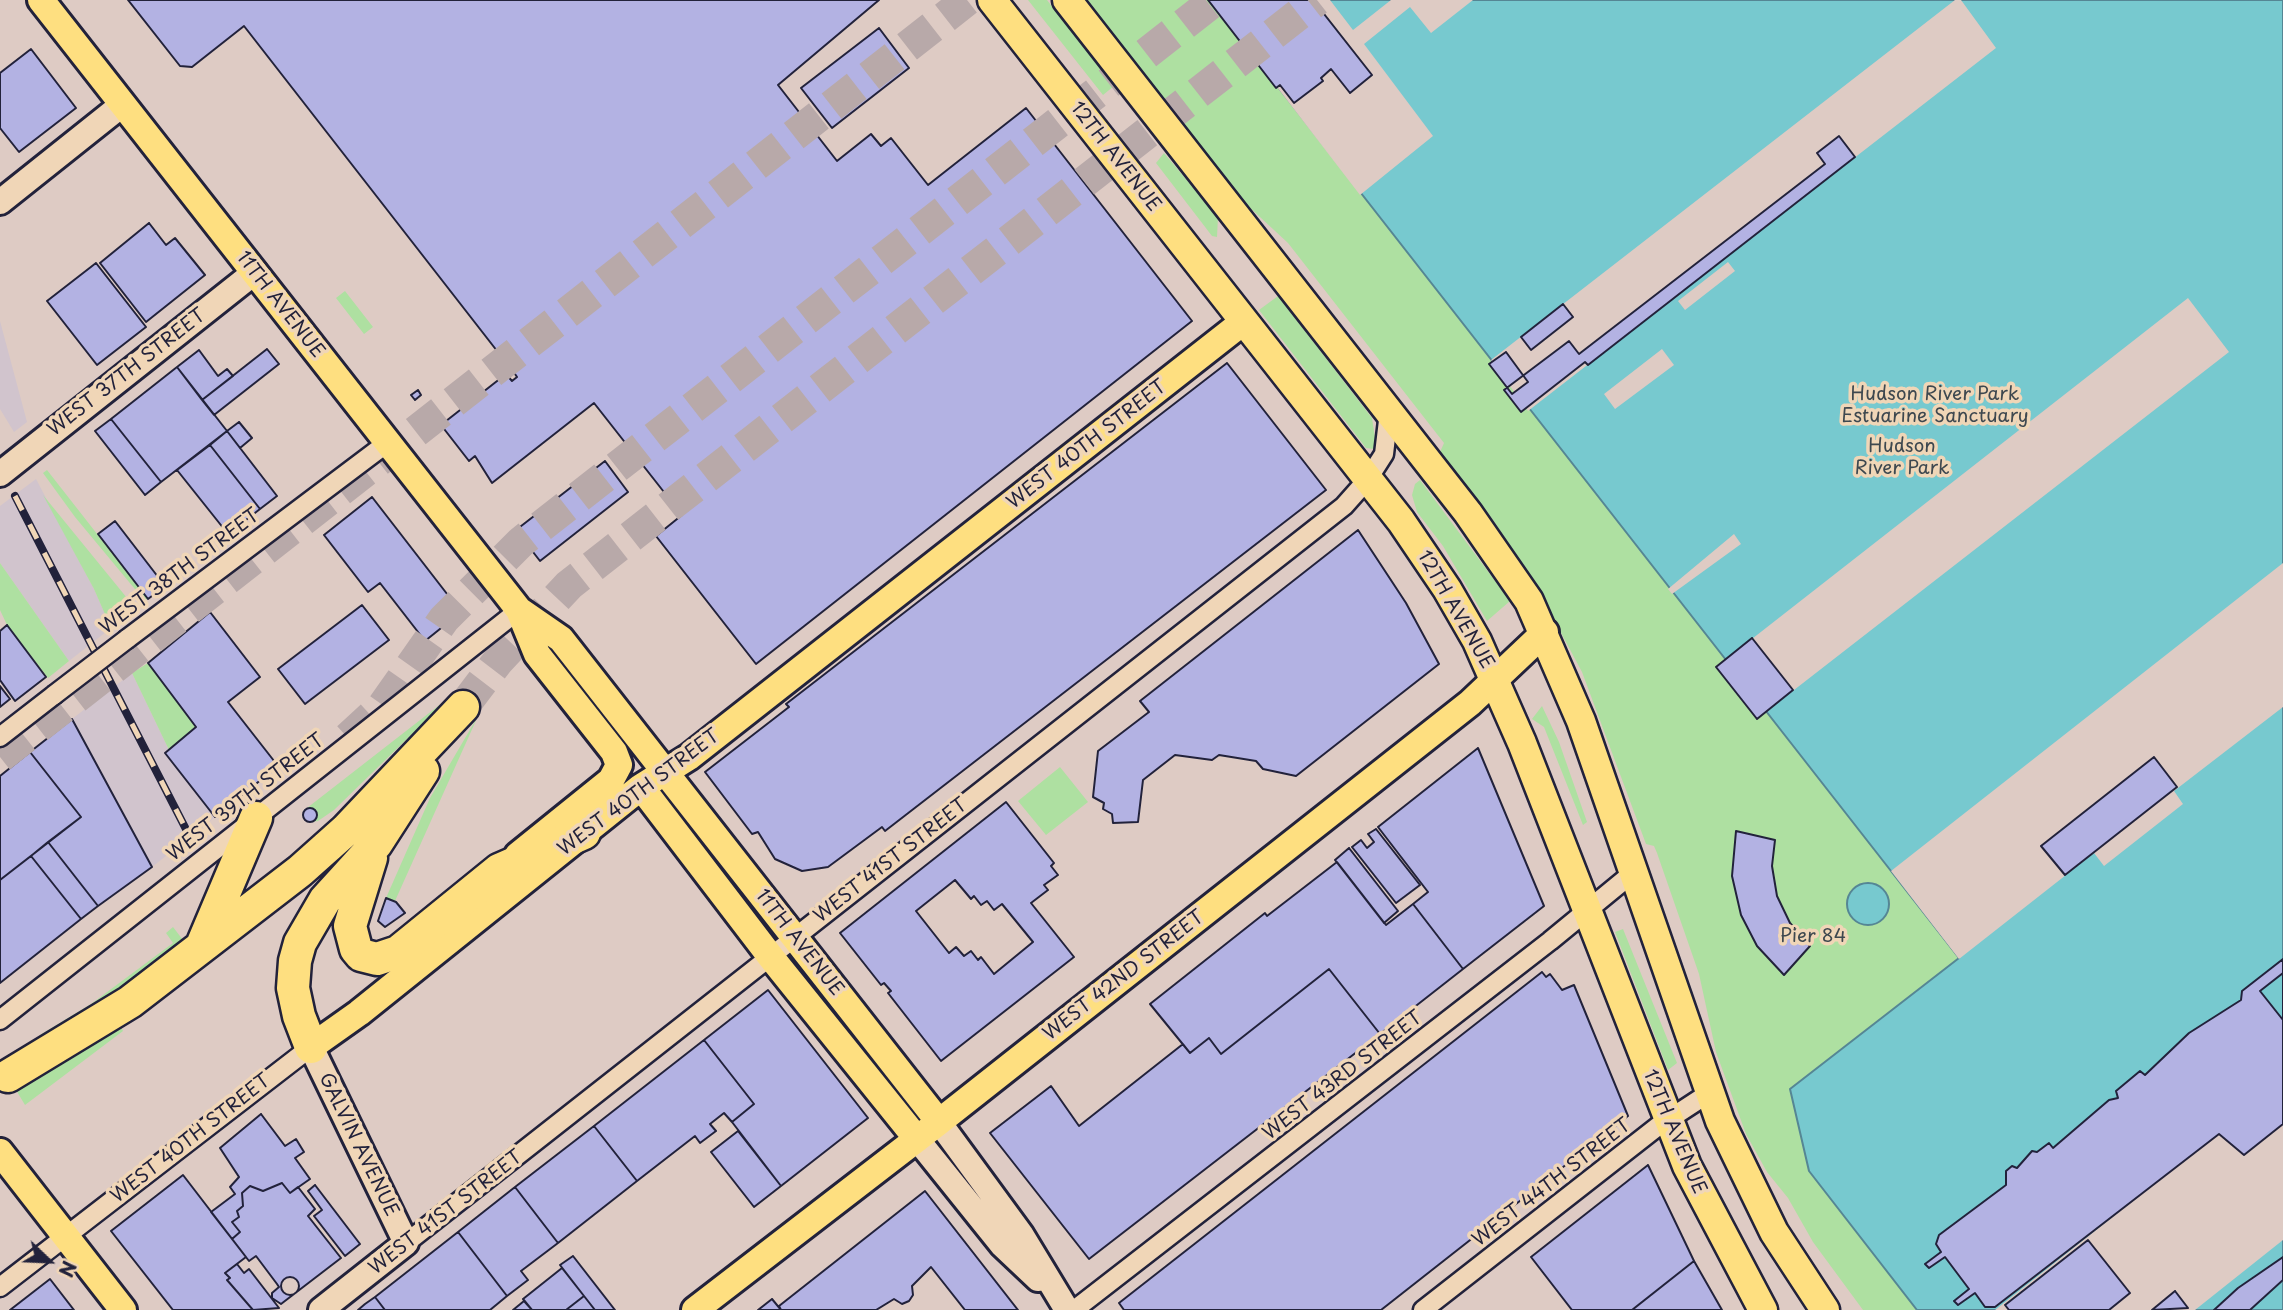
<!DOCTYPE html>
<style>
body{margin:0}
#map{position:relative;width:2283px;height:1310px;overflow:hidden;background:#decbc4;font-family:"Playpen Sans",sans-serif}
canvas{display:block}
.north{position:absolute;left:14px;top:1226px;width:70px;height:70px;-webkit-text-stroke:5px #f0d6b7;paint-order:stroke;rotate:113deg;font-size:19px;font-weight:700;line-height:28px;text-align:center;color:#22223b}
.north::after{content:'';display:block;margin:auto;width:24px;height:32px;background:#22223b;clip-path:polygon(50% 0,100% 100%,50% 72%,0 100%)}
</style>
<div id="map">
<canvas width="2283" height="1310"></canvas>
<div class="north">N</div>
</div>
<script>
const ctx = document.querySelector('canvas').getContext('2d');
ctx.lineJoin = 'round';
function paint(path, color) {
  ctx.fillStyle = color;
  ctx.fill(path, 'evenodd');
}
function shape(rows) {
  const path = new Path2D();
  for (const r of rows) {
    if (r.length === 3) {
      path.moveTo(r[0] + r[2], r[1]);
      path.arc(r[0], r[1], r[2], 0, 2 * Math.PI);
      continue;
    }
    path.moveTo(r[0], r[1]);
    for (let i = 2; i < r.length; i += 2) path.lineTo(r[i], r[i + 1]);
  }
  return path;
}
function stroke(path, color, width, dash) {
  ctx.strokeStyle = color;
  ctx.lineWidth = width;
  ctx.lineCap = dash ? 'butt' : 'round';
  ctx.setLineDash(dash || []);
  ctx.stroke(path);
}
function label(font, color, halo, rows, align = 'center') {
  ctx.font = font + ' "Playpen Sans",sans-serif';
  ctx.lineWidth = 7;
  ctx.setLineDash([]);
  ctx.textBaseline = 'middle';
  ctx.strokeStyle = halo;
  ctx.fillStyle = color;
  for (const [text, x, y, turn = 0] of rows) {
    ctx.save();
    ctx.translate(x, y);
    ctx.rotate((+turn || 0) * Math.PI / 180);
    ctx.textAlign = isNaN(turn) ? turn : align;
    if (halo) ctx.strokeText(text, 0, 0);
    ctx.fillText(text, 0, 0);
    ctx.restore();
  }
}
paint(shape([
 [0,321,27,422,14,432,0,409],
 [36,479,94,589,111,628,69,661,0,563,0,506],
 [132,673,169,750,165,753,215,817,152,867,72,719]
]), '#d1c4cd');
paint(shape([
 [1028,0,1047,0,1114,86,1103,95],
 [1085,0,2025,0,2283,1310,1863,1310,1813,1242,1788,1198,1767,1172,1746,1134,1716,1052,1699,974,1657,853,1654,846,1646,844,1582,672,1536,586,1493,520,1440,452,1444,443,1288,243,1247,205],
 [1164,153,1218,217,1217,237,1212,236,1156,163],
 [345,291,373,327,364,334,336,298],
 [1278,296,1372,418,1376,444,1374,449,1366,448,1259,310],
 [47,470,148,599,144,600,75,517,43,473],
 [1420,480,1510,601,1487,621,1443,546,1417,512,1412,495,1415,484],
 [43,495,136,609,111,628,94,589],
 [0,563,69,661,48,678,7,625,0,610],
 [148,663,196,727,169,750,132,673],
 [451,696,334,810,318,821,312,822,317,813,307,808],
 [1542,706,1559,742,1587,822,1583,825,1544,727,1532,719],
 [478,716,395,901,386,898,430,798],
 [1060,767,1088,802,1046,835,1018,801],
 [173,927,183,940,123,987,40,1041,40,1035,91,1004,173,943,166,933],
 [1623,929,1677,1063,1668,1070,1615,932],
 [119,1023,123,1031,25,1105,13,1085]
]), '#aee0a1');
const water = shape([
 [1210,0,2283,0,2283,1310,1917,1310,1809,1171,1790,1089,1959,958,1210,0],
 [1868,904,21]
]);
paint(water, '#77c9cf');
stroke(water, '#558694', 2);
paint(shape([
 [1210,0,1330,0,1353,30,1391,0,1473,0,1431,33,1410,7,1364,44,1433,136,1360,195],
 [1955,0,1961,0,1996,48,1528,411,1491,360],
 [1728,262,1735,271,1685,310,1678,301],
 [2188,298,2229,352,1767,711,1725,660],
 [1662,349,1674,365,1615,409,1604,394],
 [1734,534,1741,544,1672,594,1668,589],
 [2283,563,2283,707,2174,791,2183,804,2104,866,2094,853,1959,959,1891,871],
 [2283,1082,2283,1240,2195,1310,1995,1310]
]), '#decbc4');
const building = shape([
 [128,0,879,0,778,85,837,161,871,134,881,146,891,138,928,185,1026,108,1192,321,756,664,656,536,682,515,594,403,492,483,475,456,469,461,441,425,506,374,512,381,517,377,515,374,244,26,192,67,180,66,128,0],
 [1208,0,1313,0,1372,75,1350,93,1331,69,1321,78,1323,81,1294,103,1280,85,1276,88,1208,0],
 [879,28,909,68,832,128,801,88,879,28],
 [31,49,76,108,19,152,0,128,0,73,31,49],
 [1839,136,1855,157,1588,365,1585,362,1521,412,1504,390,1569,341,1579,354,1825,164,1817,153,1839,136],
 [149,223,166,245,175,238,205,275,146,322,100,263,149,223],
 [96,263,146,327,97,365,47,301,96,263],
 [1563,304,1573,317,1531,350,1521,337,1563,304],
 [267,349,279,364,214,415,202,400,267,349],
 [199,350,218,376,227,369,233,376,202,400,177,367,199,350],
 [1506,352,1528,382,1512,394,1489,364,1506,352],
 [1227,363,1326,490,885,831,882,827,828,867,802,871,775,859,758,832,752,834,705,772,789,707,786,704,1227,363],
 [177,367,227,431,161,482,111,419,177,367],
 [418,390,421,395,415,400,411,395,418,390],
 [111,419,161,482,145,495,95,431,111,419],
 [239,422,252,438,240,448,227,431,239,422],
 [227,431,277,496,260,509,210,445,227,431],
 [210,445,260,509,228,534,177,470,210,445],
 [605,461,628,492,540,561,516,530,605,461],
 [372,497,461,612,425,641,380,583,368,592,324,535,372,497],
 [115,521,165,586,148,599,98,534,115,521],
 [1358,530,1406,603,1439,664,1296,776,1263,769,1256,761,1219,755,1212,760,1175,755,1143,780,1138,822,1113,823,1112,814,1103,809,1104,803,1093,797,1098,751,1149,712,1140,701,1358,530],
 [362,605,389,640,305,704,278,669,362,605],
 [210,612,260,677,228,702,278,766,215,817,165,753,196,727,148,663,210,612],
 [7,625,46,677,15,701,0,680,0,631,7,625],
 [1752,638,1793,690,1757,719,1716,667,1752,638],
 [0,686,10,699,0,707,0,686],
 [72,719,152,867,98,906,48,842,81,817,30,752,72,719],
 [1478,748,1544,906,1463,969,1413,904,1428,892,1378,827,1478,748],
 [30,752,81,817,0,880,0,776,30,752],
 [2154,757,2177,787,2065,875,2041,846,2154,757],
 [1006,802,1054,863,1051,866,1058,875,1044,885,1048,890,1031,903,1074,957,941,1061,888,993,891,991,884,983,881,985,840,933,1006,802],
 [955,880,971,899,974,896,981,905,987,901,994,910,1002,904,1033,942,994,974,981,957,978,960,971,951,964,956,956,947,949,953,916,911,955,880],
 [310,815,7],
 [1376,829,1420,885,1396,903,1352,847,1361,840,1367,848,1374,842,1368,834,1376,829],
 [1736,831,1775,840,1772,866,1777,896,1790,923,1810,946,1784,975,1757,946,1741,915,1732,876,1736,831],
 [48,842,98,906,81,919,31,856,48,842],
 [1349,848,1398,911,1384,923,1335,860,1349,848],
 [31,856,81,919,0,983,0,880,31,856],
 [1337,862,1386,925,1413,904,1463,969,1380,1034,1329,969,1221,1054,1209,1038,1190,1053,1150,1004,1265,913,1267,916,1337,862],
 [386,898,396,902,405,913,385,927,378,921,386,898],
 [2283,959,2283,1124,2244,1155,2219,1134,1995,1307,1985,1307,1975,1293,1958,1305,1954,1301,1969,1289,1945,1257,1929,1268,1925,1264,1941,1252,1936,1244,1939,1235,2006,1185,2006,1171,2012,1166,2017,1168,2032,1151,2037,1152,2049,1143,2053,1148,2109,1100,2118,1098,2116,1091,2140,1071,2145,1075,2189,1033,2241,1000,2242,991,2283,959],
 [1329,969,1380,1034,1089,1259,990,1133,1051,1086,1079,1126,1183,1044,1190,1053,1209,1038,1221,1054,1329,969],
 [1542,972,1546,977,1550,974,1562,990,1574,985,1628,1116,1381,1310,1124,1310,1119,1303,1542,972],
 [2283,973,2283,1020,2260,991,2283,973],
 [768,990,868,1118,781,1186,732,1122,754,1104,704,1040,768,990],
 [704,1040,754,1104,732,1122,724,1113,710,1124,716,1131,700,1143,695,1136,637,1181,594,1126,704,1040],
 [261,1114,285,1146,296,1139,304,1152,295,1158,310,1179,290,1193,282,1183,263,1191,250,1186,242,1193,243,1206,237,1211,239,1217,232,1222,240,1232,232,1239,211,1212,235,1194,230,1187,239,1177,220,1148,261,1114],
 [594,1126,637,1181,558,1243,515,1187,594,1126],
 [738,1131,781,1186,754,1207,711,1152,738,1131],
 [1648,1165,1694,1261,1632,1310,1572,1310,1531,1257,1648,1165],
 [183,1175,246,1257,225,1273,230,1278,227,1280,253,1310,173,1310,111,1231,183,1175],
 [282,1183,290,1193,298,1187,315,1209,308,1216,341,1258,281,1304,272,1298,272,1293,279,1287,277,1284,256,1256,249,1261,232,1239,240,1232,232,1222,239,1217,237,1211,243,1206,242,1193,250,1186,263,1191,282,1183],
 [315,1185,360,1244,345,1256,314,1216,322,1210,308,1191,315,1185],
 [515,1187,558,1243,521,1271,528,1280,507,1296,458,1232,515,1187],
 [925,1191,1018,1310,965,1310,931,1267,912,1286,913,1295,909,1301,902,1304,894,1299,876,1310,781,1310,779,1306,925,1191],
 [458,1232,507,1296,490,1310,385,1310,375,1297,458,1232],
 [2088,1240,2130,1293,2109,1310,2009,1310,2005,1305,2088,1240],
 [573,1256,615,1310,595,1310,584,1296,560,1265,573,1256],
 [2283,1257,2283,1280,2250,1310,2214,1310,2238,1288,2283,1257],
 [1694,1261,1722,1310,1632,1310,1637,1306,1694,1261],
 [237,1264,244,1273,249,1269,279,1308,253,1310,227,1280,230,1278,225,1273,237,1264],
 [562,1268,584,1296,566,1310,532,1310,523,1299,562,1268],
 [290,1286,9],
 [50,1279,74,1310,10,1310,50,1279],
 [2175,1291,2188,1308,2152,1310,2175,1291],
 [584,1296,595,1310,566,1310,584,1296],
 [375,1297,385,1310,358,1310,365,1304,375,1297],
 [772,1299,781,1310,758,1310,772,1299],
 [524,1301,532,1310,513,1310,524,1301]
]);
paint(building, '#b3b2e3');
stroke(building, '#22223b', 2);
stroke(shape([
 [463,707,498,661,569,585,1317,0],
 [348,738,383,706,444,619,521,542,1215,0],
 [0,757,967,0]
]), '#b8a9a9', 32, [32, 16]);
const minor = shape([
 [127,639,387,443],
 [0,737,54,695],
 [0,1020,519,610],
 [406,1243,1344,506,1368,479,1384,454,1389,412],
 [0,1287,311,1047],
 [1074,1310,1550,941,1634,872],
 [1423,1310,1657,1127,1709,1093]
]);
const secondary = shape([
 [0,202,123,104],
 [0,474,255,272],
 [311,1047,406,1243,321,1310],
 [939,1122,1021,1234,1067,1310],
 [917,1139,1002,1245,1038,1279]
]);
const primary = shape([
 [41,0,505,592,519,610,561,639,939,1122],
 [641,787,770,956,917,1139],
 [518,855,611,780,619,765,614,752,537,654,519,610],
 [311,1047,359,1013,641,787,689,757,1243,322],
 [0,1152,123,1310],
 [695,1310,939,1122,1470,703,1545,632]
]);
const trunk = shape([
 [992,0,1401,521,1447,589,1477,641,1522,743,1687,1166,1763,1310],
 [1067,0,1468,513,1529,601,1581,721,1720,1121,1774,1232,1825,1310]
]);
const motorway = shape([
 [371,858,350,926,356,949,361,955,377,959,398,952,499,870,584,833],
 [203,943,256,818],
 [311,1047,299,1016,293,988,295,961,300,943,325,900,376,844,423,771],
 [8,1076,130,1002,300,871,346,830,463,707]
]);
stroke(minor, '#22223b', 23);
stroke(secondary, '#22223b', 30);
stroke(primary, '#22223b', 32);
stroke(trunk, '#22223b', 33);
stroke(motorway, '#22223b', 37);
stroke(minor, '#f0d6b7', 18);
stroke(secondary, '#f0d6b7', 24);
stroke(primary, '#fedf80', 26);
stroke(trunk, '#fedf80', 28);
stroke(motorway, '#fedf80', 32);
const rail = shape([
 [15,496,190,837]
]);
stroke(rail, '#22223b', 8);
stroke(rail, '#f0d6b7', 5, [16]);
const minorBridge = shape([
 [54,695,127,639]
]);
stroke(minorBridge, '#22223b', 23, []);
stroke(minorBridge, '#f0d6b7', 18);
label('19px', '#22223b', '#f0d6b7', [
 ["12TH AVENUE",1115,157,52],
 ["11TH AVENUE",280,305,52],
 ["WEST 37TH STREET",127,373,-38],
 ["WEST 40TH STREET",1087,445,-38],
 ["WEST 38TH STREET",180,572,-37],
 ["12TH AVENUE",1455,610,60],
 ["WEST 40TH STREET",639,793,-37],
 ["WEST 39TH STREET",246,798,-38],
 ["WEST 41ST STREET",891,861,-38],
 ["11TH AVENUE",799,943,52],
 ["WEST 42ND STREET",1124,976,-38],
 ["WEST 43RD STREET",1343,1076,-38],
 ["12TH AVENUE",1674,1132,67],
 ["WEST 40TH STREET",191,1139,-38],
 ["GALVIN AVENUE",358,1145,64],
 ["WEST 44TH STREET",1552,1183,-38],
 ["WEST 41ST STREET",446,1213,-38]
]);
label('19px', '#3e484f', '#f0d6b7', [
 ["Hudson River Park",1935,395],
 ["Estuarine Sanctuary",1935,417],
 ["Hudson",1902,447],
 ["River Park",1902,469],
 ["Pier 84",1813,937]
]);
</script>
